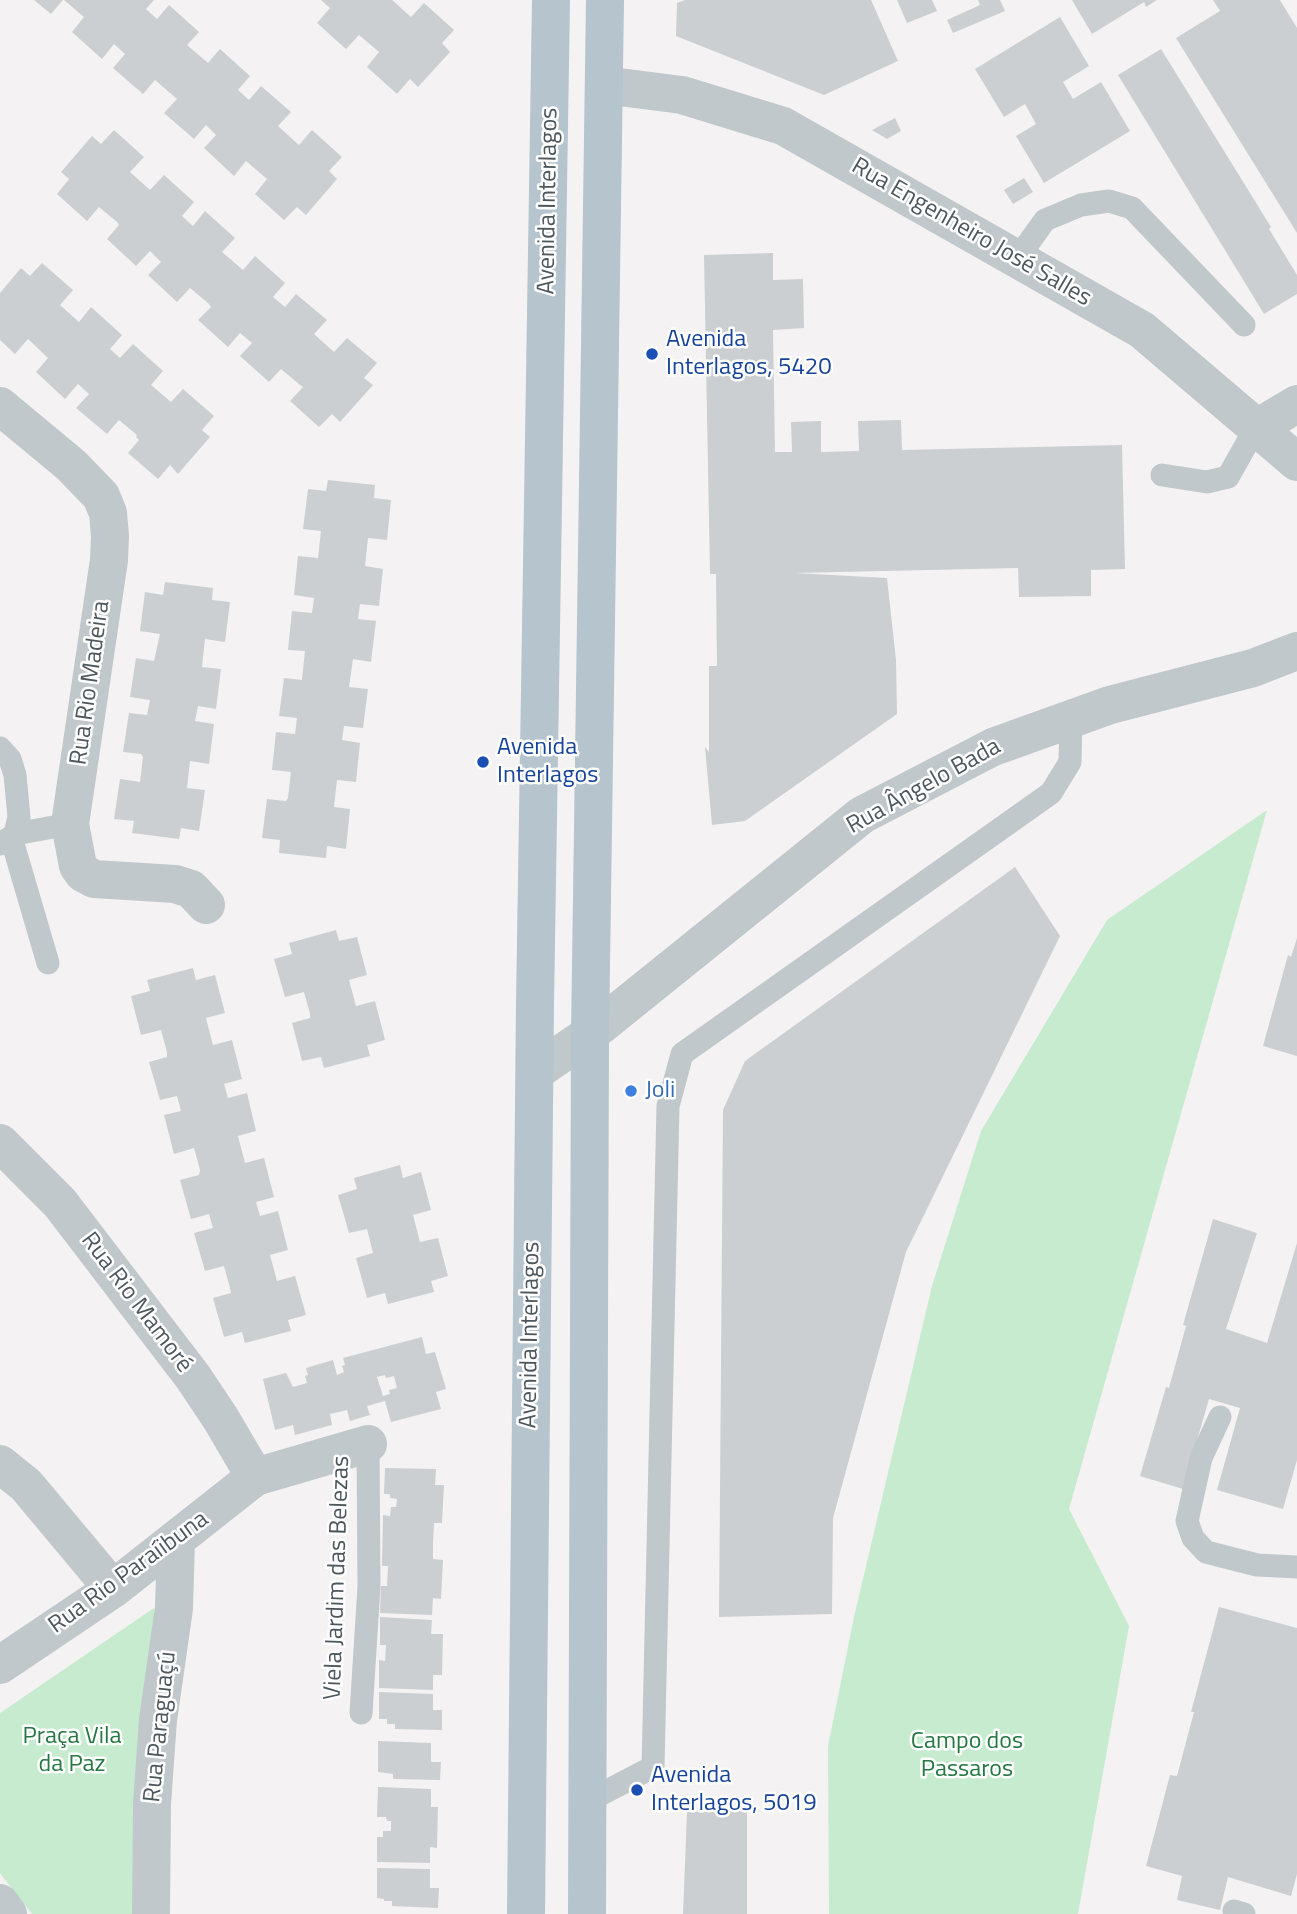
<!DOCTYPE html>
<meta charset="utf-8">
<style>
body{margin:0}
canvas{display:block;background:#f4f2f2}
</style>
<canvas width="1297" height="1914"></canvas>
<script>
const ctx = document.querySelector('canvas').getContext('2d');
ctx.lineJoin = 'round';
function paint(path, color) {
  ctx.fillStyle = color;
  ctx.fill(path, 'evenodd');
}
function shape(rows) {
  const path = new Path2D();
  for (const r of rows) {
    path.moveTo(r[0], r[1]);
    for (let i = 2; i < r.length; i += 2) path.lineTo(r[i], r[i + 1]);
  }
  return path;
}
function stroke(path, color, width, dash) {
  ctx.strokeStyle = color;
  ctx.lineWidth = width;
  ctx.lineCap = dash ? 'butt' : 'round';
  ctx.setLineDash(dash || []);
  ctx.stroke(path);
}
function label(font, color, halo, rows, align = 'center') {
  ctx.font = font + ' "Titillium Web",sans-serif';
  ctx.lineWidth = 5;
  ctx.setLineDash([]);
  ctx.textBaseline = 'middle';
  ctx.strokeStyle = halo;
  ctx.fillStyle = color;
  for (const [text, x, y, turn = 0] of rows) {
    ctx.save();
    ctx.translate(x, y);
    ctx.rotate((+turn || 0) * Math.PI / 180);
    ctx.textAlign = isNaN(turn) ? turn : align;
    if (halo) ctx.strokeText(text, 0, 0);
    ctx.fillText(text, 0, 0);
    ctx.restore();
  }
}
paint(shape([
 [1267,810,1069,1509,1129,1626,1078,1914,829,1914,828,1746,854,1617,932,1286,981,1131,1107,920],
 [154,1608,163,1642,134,1914,32,1914,0,1873,0,1713]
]), '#c7ebcf');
paint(shape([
 [34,0,63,0,51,14],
 [64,0,154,0,146,9,157,19,169,5,199,32,187,45,208,63,220,49,250,76,238,90,249,100,261,86,291,112,278,126,299,145,312,130,342,157,329,171,337,179,306,215,297,207,284,220,255,194,267,179,246,161,234,176,204,148,216,135,206,125,194,139,164,113,177,99,155,80,143,94,113,68,125,54,114,44,102,59,72,32,84,17],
 [321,0,392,0,411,17,424,3,454,30,442,43,450,52,418,87,410,79,397,94,367,67,379,52,359,35,346,49,317,23,330,8],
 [685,0,871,0,898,61,824,95,676,36,677,3],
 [897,0,932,0,937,11,907,23],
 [978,0,1000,0,1005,11,953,33,947,20,980,5],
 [1072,0,1157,0,1146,7,1144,2,1092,34],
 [1213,0,1280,0,1297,28,1297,233,1176,38,1220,11],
 [1060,17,1089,66,1063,82,1073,99,1101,82,1130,131,1044,183,1016,136,1036,124,1025,104,1004,117,975,69],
 [1161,49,1271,227,1269,229,1297,275,1297,294,1264,314,1118,75],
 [895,118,901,131,887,139,872,130],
 [114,130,144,157,130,172,150,190,164,175,194,202,182,216,193,226,205,211,235,238,222,252,243,270,255,256,285,283,273,297,285,307,296,294,327,320,314,334,334,352,347,338,377,363,364,378,373,385,340,422,332,414,319,427,290,401,303,387,299,384,281,369,269,382,240,356,252,343,240,333,228,347,198,320,211,307,208,303,190,288,177,302,148,275,161,262,150,251,136,266,107,239,119,225,117,222,99,207,87,221,57,194,69,179,61,172,92,136,101,144],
 [1024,178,1033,192,1013,204,1004,190],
 [773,253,773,280,803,279,804,328,773,330,775,452,792,452,791,422,821,421,821,452,859,451,858,421,901,420,902,450,1122,445,1125,569,1091,570,1091,596,1019,597,1018,568,795,573,887,578,896,660,897,714,745,821,712,825,705,747,709,752,709,666,717,666,716,574,710,574,704,255],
 [42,263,73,290,60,305,79,322,91,307,122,335,110,349,120,358,133,344,163,371,151,385,171,402,183,389,214,416,202,430,210,437,178,474,170,465,158,479,128,453,139,440,136,437,137,435,119,420,107,434,76,408,89,394,78,384,65,399,36,372,48,358,28,339,15,354,0,340,0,293,21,268,30,276],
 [328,480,375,485,374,498,391,500,387,540,368,538,365,566,383,569,379,606,360,604,358,619,376,621,371,662,353,659,349,687,368,689,363,728,344,726,342,740,360,743,356,782,337,780,334,807,350,809,346,849,327,846,326,858,279,853,280,840,262,838,267,799,286,801,288,798,291,772,272,770,276,732,295,734,297,718,279,716,284,678,302,680,305,651,288,650,292,611,312,613,314,598,294,595,298,556,318,558,321,531,303,529,308,489,326,491],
 [165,582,213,588,212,600,230,602,225,642,205,639,202,667,221,669,216,709,198,706,195,721,214,724,209,764,190,761,187,788,205,790,199,831,181,828,179,839,132,833,134,821,114,819,120,779,140,782,143,757,141,754,123,752,129,713,147,715,150,700,130,697,136,658,154,661,160,634,140,631,145,592,163,595],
 [1015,867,1060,936,906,1252,833,1518,832,1614,719,1617,723,1110,745,1061],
 [336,930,339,941,357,937,367,975,349,980,356,1006,375,1001,385,1040,367,1045,370,1056,324,1068,321,1057,302,1061,292,1023,310,1018,310,1014,304,992,285,997,274,959,292,954,289,943],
 [1297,938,1297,1056,1263,1046,1288,955,1291,957],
 [193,968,196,980,215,975,225,1013,206,1018,213,1045,232,1040,242,1079,224,1084,228,1098,247,1093,256,1131,238,1136,245,1163,264,1158,274,1197,256,1202,260,1216,278,1211,288,1250,270,1255,277,1281,295,1276,306,1315,288,1320,291,1331,245,1343,242,1332,224,1337,213,1298,231,1293,230,1288,224,1266,205,1271,194,1233,213,1228,209,1214,191,1219,180,1180,199,1175,200,1170,194,1148,174,1154,164,1115,181,1111,177,1096,160,1100,149,1062,167,1057,167,1052,161,1030,141,1035,131,996,150,991,147,980],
 [400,1165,403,1178,421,1172,431,1210,413,1215,420,1242,438,1238,448,1276,431,1281,434,1292,388,1304,385,1293,367,1298,356,1258,373,1253,367,1229,349,1233,338,1195,357,1189,354,1178],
 [1213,1219,1257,1233,1226,1329,1267,1343,1297,1243,1297,1460,1283,1509,1217,1490,1240,1408,1209,1399,1183,1489,1140,1476,1166,1387,1169,1388,1186,1326,1183,1325],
 [422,1337,426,1354,435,1352,446,1389,436,1392,441,1409,391,1422,385,1401,367,1406,370,1415,350,1421,347,1410,330,1414,332,1425,295,1435,293,1425,275,1430,263,1379,286,1373,293,1387,307,1383,305,1376,308,1375,306,1368,333,1360,337,1375,344,1372,342,1366,345,1365,343,1358],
 [385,1375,386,1378,394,1376,397,1388,389,1390,390,1394,383,1396,377,1377],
 [385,1468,436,1469,435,1485,444,1485,442,1523,434,1523,433,1543,433,1559,443,1560,441,1599,433,1598,432,1615,380,1613,381,1586,387,1586,388,1566,382,1566,383,1515,390,1516,391,1507,396,1507,397,1499,390,1498,390,1494,384,1494],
 [1219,1607,1297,1628,1297,1874,1291,1896,1228,1877,1220,1910,1177,1900,1182,1876,1146,1866,1170,1775,1177,1776,1194,1712,1191,1712],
 [380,1617,432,1620,431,1634,443,1634,442,1675,433,1675,433,1690,379,1688,379,1660,385,1661,386,1645,380,1645],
 [379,1692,433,1694,433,1710,442,1710,442,1730,395,1729,395,1724,387,1724,387,1719,379,1719],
 [378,1741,431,1743,431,1762,441,1762,440,1780,393,1779,393,1774,378,1772],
 [378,1787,431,1789,431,1807,438,1807,437,1848,430,1847,430,1863,377,1862,377,1837,383,1837,383,1831,391,1831,391,1821,387,1821,386,1817,377,1817],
 [747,1810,747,1914,683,1914,687,1812],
 [377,1868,430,1869,430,1888,439,1888,438,1908,392,1906,392,1901,384,1901,384,1899,377,1898]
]), '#cccfd2');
stroke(shape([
 [1017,259,1045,220,1081,205,1109,201,1132,208,1244,325],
 [1162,475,1207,482,1228,477,1255,429],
 [0,748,10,759,15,775,19,817,15,834,1,844],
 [15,834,70,824],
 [11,837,48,963],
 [1220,1417,1201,1458,1187,1521,1193,1538,1206,1552,1257,1565,1297,1567],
 [361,1713,369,1587,368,1444],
 [588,1801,653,1767,668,1106,682,1054,1051,793,1070,762,1071,719],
 [1234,1911,1244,1914]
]), '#c0c8cc', 23);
stroke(shape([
 [604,85,682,95,783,126,1142,330,1297,462],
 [0,406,71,465,101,496,108,513,110,536,109,560,70,824,78,866,83,873,94,879,175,884,191,889,206,905],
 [1255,429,1297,404],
 [535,1072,590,1034,862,815,993,747,1110,705,1253,668,1297,651],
 [0,1143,60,1203,193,1377,221,1419,255,1477],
 [0,1464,26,1485,113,1589],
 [0,1665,113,1589,255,1477,368,1444],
 [0,1903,8,1914],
 [151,1914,152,1804,158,1720,174,1608,176,1540]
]), '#c0c8cc', 38);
stroke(shape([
 [526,1914,535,1004,551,0],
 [587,1914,590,1034,605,0]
]), '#b5c4cd', 38);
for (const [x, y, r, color] of [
 [652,354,7,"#1a4fb4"],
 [483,762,7,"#1a4fb4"],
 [631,1091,7,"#3f7fe0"],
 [637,1790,7,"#1a4fb4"]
]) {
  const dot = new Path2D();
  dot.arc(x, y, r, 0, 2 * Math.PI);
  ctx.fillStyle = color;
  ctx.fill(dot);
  stroke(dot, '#fff', 2.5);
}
label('24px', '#4c575d', '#fff', [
 ["Avenida Interlagos",549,201,-89],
 ["Rua Engenheiro José Salles",971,233,30],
 ["Rua Rio Madeira",91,683,-82],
 ["Rua Ângelo Bada",924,787,-29],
 ["Rua Rio Mamoré",136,1303,53],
 ["Avenida Interlagos",531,1335,-89],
 ["Rua Rio Paraíibuna",129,1573,-36],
 ["Viela Jardim das Belezas",338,1578,-88],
 ["Rua Paraguaçú",161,1727,-84]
]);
label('24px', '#164399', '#fff', [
 ["Avenida",666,340],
 ["Interlagos, 5420",666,368],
 ["Avenida",497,748],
 ["Interlagos",497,776],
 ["Avenida",651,1776],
 ["Interlagos, 5019",651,1804]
], 'left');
label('24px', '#366cbe', '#fff', [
 ["Joli",645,1091]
], 'left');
label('24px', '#247741', '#fff', [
 ["Praça Vila",72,1737],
 ["da Paz",72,1765],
 ["Campo dos",967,1742],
 ["Passaros",967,1770]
]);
</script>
